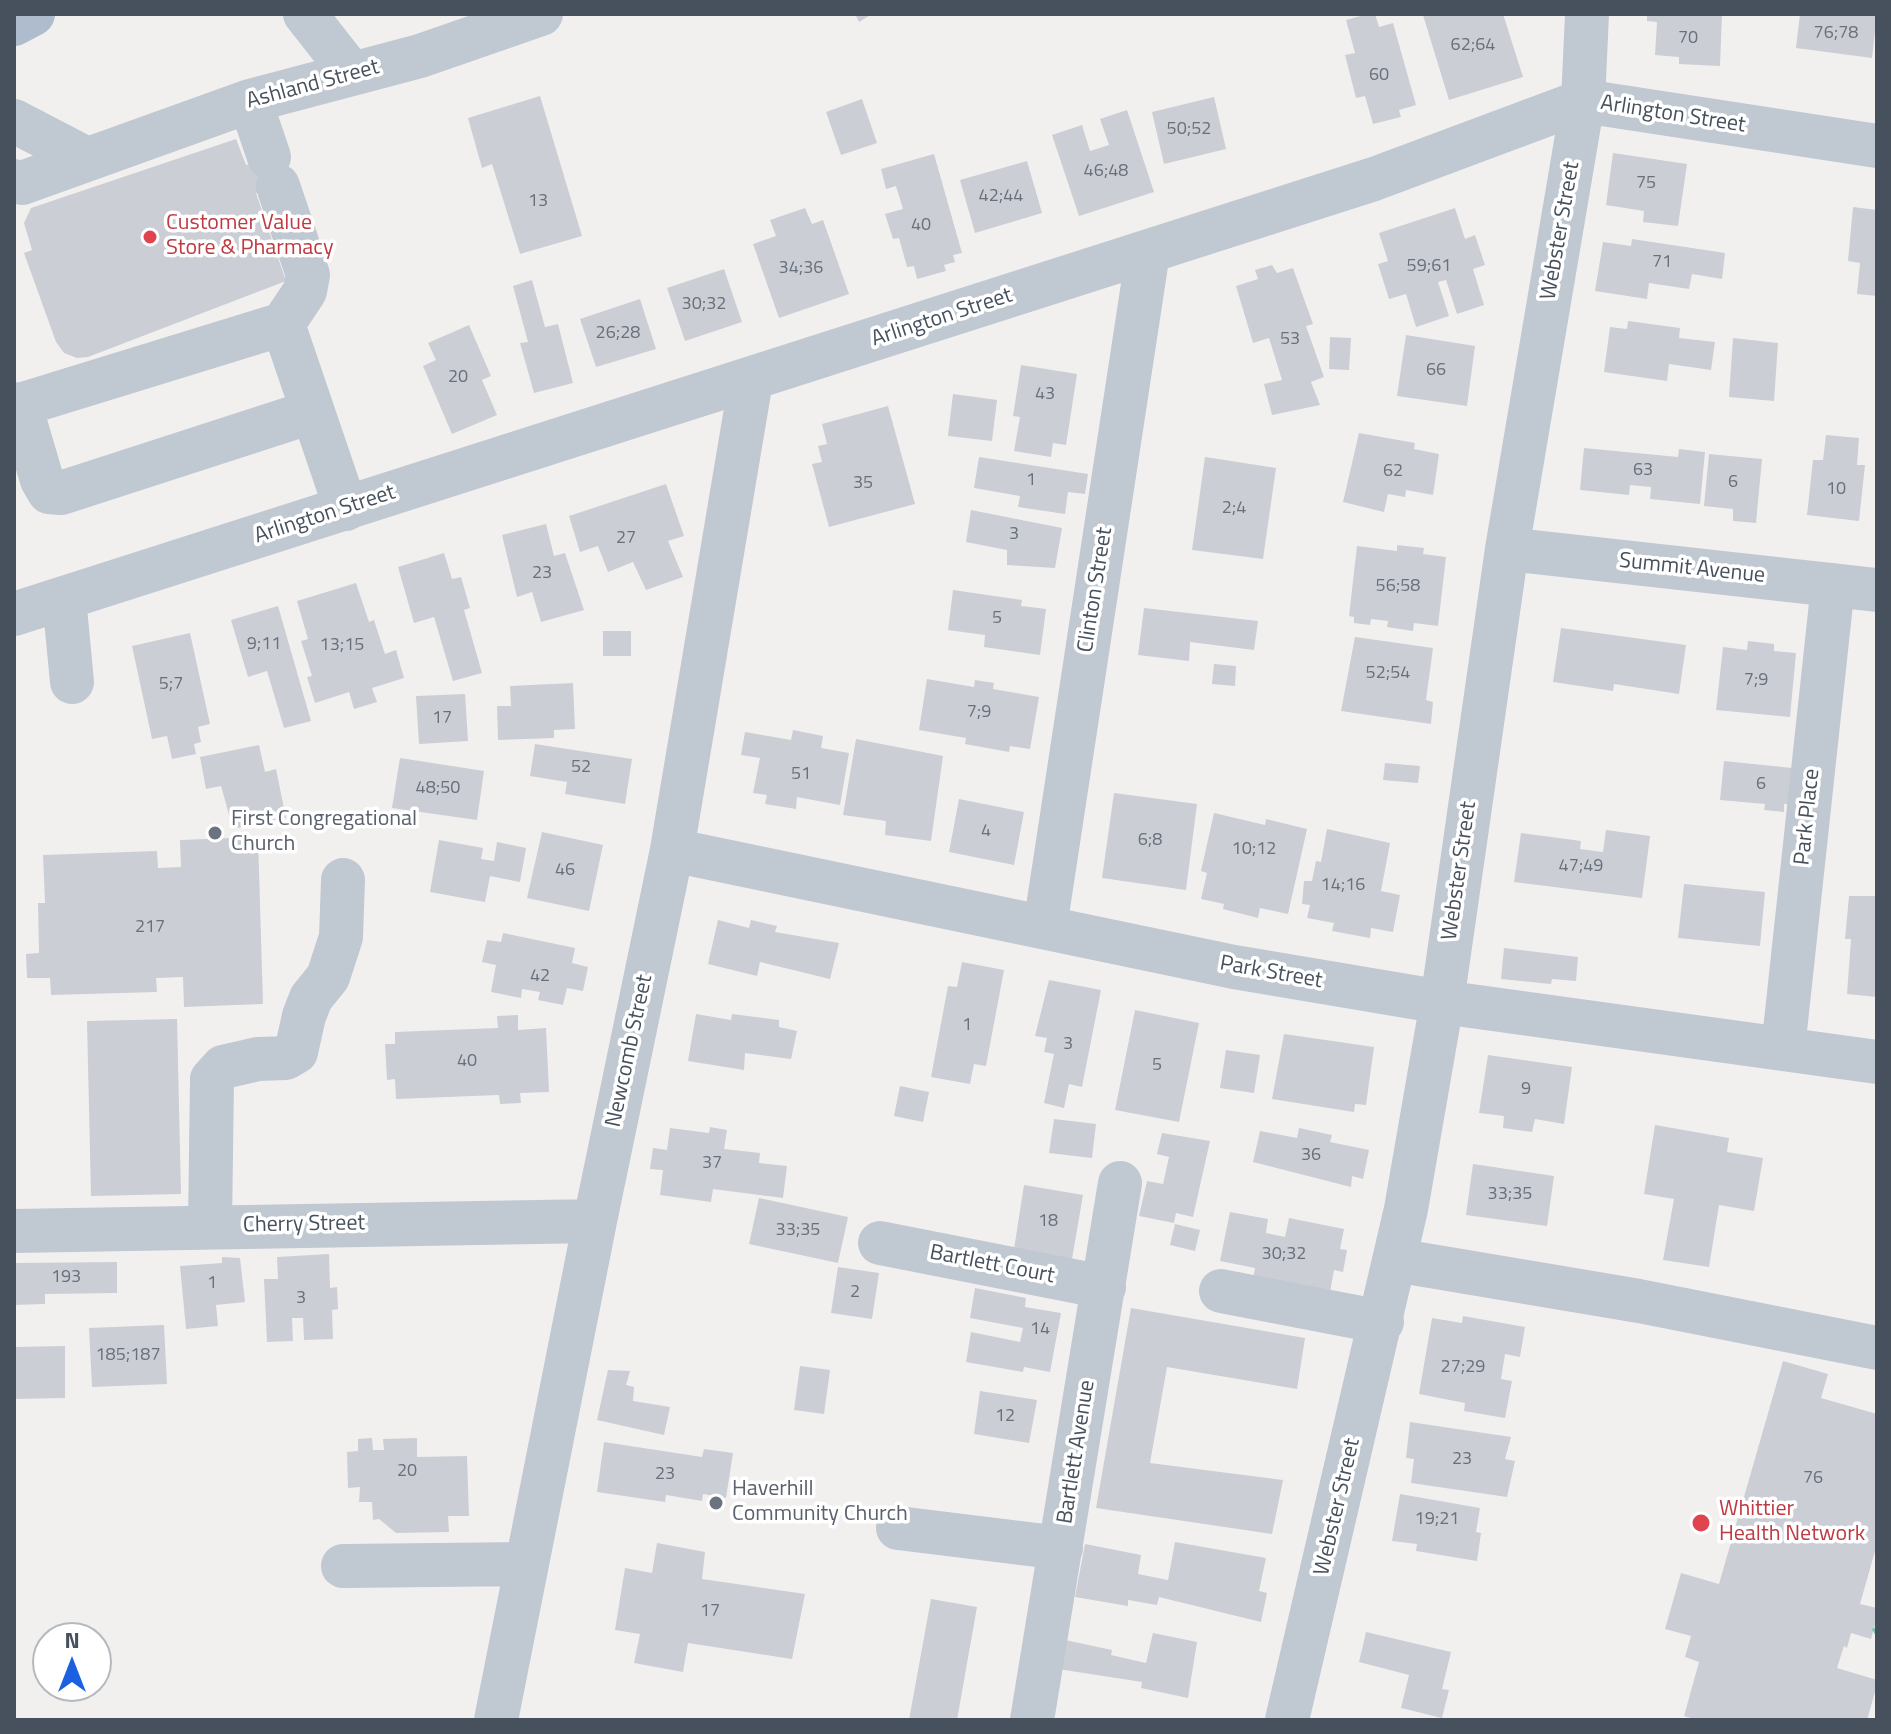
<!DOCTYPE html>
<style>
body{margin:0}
#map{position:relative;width:1891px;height:1734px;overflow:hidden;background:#f2f0ef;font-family:"Titillium Web",sans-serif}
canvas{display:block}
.frame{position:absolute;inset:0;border:16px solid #47515d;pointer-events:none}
.north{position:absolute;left:32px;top:1622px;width:80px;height:80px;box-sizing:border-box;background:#fff;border:2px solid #b5b9be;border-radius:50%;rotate:0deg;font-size:22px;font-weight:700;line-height:32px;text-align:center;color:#47515d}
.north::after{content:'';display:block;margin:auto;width:28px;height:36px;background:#1a60e1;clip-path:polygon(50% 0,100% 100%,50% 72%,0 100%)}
</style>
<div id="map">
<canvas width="1891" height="1734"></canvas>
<div class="frame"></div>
<div class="north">N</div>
</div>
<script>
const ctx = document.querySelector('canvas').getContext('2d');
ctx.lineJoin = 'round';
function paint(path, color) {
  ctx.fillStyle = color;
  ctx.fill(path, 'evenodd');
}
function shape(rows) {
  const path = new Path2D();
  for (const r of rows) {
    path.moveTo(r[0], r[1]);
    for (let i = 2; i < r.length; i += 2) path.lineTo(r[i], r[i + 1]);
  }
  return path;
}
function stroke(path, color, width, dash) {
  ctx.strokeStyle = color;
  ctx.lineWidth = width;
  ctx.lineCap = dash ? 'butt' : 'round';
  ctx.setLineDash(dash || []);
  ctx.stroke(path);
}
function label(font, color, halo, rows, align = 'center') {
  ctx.font = font + ' "Titillium Web",sans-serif';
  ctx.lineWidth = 7;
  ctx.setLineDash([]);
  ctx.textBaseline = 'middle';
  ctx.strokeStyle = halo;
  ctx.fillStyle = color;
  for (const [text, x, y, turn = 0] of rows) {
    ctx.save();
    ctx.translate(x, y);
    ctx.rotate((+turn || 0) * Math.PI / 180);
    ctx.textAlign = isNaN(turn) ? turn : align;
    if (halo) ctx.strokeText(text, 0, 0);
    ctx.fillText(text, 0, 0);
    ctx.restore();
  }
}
paint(shape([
 [855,14,872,14,859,22],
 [1368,14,1375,14,1379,27,1393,23,1416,105,1399,110,1401,117,1373,124,1365,96,1356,98,1345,55,1355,53,1346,20],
 [1503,14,1523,77,1449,100,1423,15],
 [1647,14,1722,14,1720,66,1679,64,1679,57,1655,55,1657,22,1647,21],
 [1800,14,1877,14,1872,58,1796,48],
 [540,96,582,236,520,254,492,164,482,168,468,118],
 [1214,97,1226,149,1164,164,1152,112],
 [862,99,877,143,841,155,826,112],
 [1127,110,1154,192,1079,216,1052,135,1082,125,1090,151,1109,145,1100,119],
 [236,139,246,165,276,155,265,190,256,193,286,281,88,357,77,358,64,353,56,342,24,253,32,250,24,223,31,208],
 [1613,153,1687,164,1678,226,1643,222,1644,211,1606,205],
 [934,154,962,253,953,255,955,262,944,265,946,271,917,279,914,266,907,267,899,238,893,239,885,214,903,209,896,186,886,189,881,169],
 [1027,161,1042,213,975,233,960,180],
 [1853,207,1877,210,1877,296,1857,294,1860,263,1848,261],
 [805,208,812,224,823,220,849,294,779,318,753,244,776,236,770,220],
 [1455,208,1465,239,1475,235,1485,265,1473,269,1484,305,1457,314,1446,280,1438,282,1449,316,1416,327,1406,294,1389,299,1378,264,1388,261,1379,233],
 [1632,239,1725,253,1722,279,1692,274,1689,289,1649,283,1647,299,1595,291,1603,242,1631,246],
 [1272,265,1277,273,1293,268,1313,324,1306,326,1324,377,1311,382,1320,405,1272,415,1264,384,1282,380,1269,338,1253,343,1236,286,1258,279,1255,270],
 [724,269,742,322,685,341,667,288],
 [532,280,545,327,558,324,573,383,534,393,520,343,528,342,513,286],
 [640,299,656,349,596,367,580,319],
 [1628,321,1680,328,1679,338,1715,342,1711,370,1669,364,1667,381,1604,372,1610,327,1627,329],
 [469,325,491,376,482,380,497,415,452,434,423,366,436,360,428,343],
 [1406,335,1475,346,1467,406,1397,396],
 [1330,337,1351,338,1349,370,1329,369],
 [1733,338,1778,343,1774,401,1729,397],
 [1021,365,1077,374,1066,445,1053,443,1051,457,1014,451,1020,417,1013,416],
 [953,394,997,400,992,441,948,436],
 [888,406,915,504,829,527,812,464,822,462,818,446,827,444,822,424],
 [1359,433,1415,443,1414,449,1439,454,1433,495,1406,490,1405,497,1388,494,1384,512,1343,502],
 [1826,435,1859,438,1857,465,1865,465,1859,521,1807,515,1813,460,1823,460],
 [1584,448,1678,457,1679,449,1705,452,1700,504,1650,499,1651,487,1630,485,1629,495,1580,490],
 [1709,454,1762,459,1756,523,1733,521,1733,509,1704,506],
 [979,457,1088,474,1085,494,1068,492,1065,514,1018,507,1020,496,974,488],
 [1205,457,1276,468,1263,559,1192,550],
 [666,484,684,536,668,541,683,577,646,590,633,562,608,572,598,546,580,552,569,516],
 [971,510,1062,528,1055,568,1007,565,1007,550,966,542],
 [546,524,554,556,565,553,584,610,541,622,532,592,517,597,502,535],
 [1397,545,1424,548,1423,554,1446,557,1438,626,1414,623,1413,631,1387,627,1388,621,1371,619,1370,625,1354,623,1354,617,1349,616,1357,546,1397,551],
 [444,553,452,579,461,577,470,608,464,610,482,673,453,681,434,617,414,623,398,567],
 [356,583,369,622,374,620,385,654,396,650,404,678,372,688,377,702,354,709,349,692,315,703,307,677,312,676,301,641,308,639,297,601],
 [953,590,1022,600,1021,606,1046,609,1040,655,984,647,985,635,948,630],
 [278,606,311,721,284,728,267,671,248,677,231,620],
 [1144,608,1258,621,1254,650,1190,642,1189,661,1138,655],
 [1561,628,1686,645,1679,694,1614,684,1613,691,1553,682],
 [603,631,631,631,631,656,603,656],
 [190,633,210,724,198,727,201,742,194,744,196,754,172,759,167,736,152,739,132,646],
 [1355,637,1433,648,1426,700,1433,702,1431,724,1341,711],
 [1748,641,1774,644,1774,651,1796,653,1790,717,1716,710,1723,647,1747,650],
 [1214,664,1236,666,1235,686,1212,684],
 [927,679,974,687,975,680,994,683,993,689,1039,697,1030,749,1010,746,1009,752,965,744,966,738,919,730],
 [573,683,575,729,554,730,554,738,498,740,497,706,511,706,510,686],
 [465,694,468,741,419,744,416,696],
 [793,730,823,736,821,748,849,753,840,805,797,797,796,809,765,804,767,795,753,793,760,758,741,755,745,732,791,740],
 [856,739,943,756,931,841,885,835,886,821,843,815],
 [535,744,632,759,625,804,565,794,567,782,530,776],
 [259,745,265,772,276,769,286,818,233,829,221,786,206,789,200,757],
 [400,758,484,771,477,820,392,808],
 [1724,761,1802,769,1798,805,1784,804,1784,812,1764,810,1765,804,1720,800],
 [1385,763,1420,766,1418,783,1383,780],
 [1114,793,1197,804,1186,890,1102,878],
 [959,799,1024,812,1014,865,949,852],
 [1214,813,1265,825,1266,819,1307,829,1288,914,1260,908,1258,918,1223,909,1224,904,1201,899,1207,873,1201,871],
 [1327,829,1390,843,1381,891,1400,895,1393,932,1371,928,1370,938,1332,931,1334,923,1307,918,1310,905,1302,904,1304,881,1312,881,1316,861,1321,862],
 [1606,830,1650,836,1642,898,1514,882,1521,833,1581,841,1580,849,1603,852],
 [542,832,603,845,589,911,527,898],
 [258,837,263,1004,184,1007,183,977,156,978,157,992,51,995,50,978,27,978,26,954,39,953,38,903,45,903,43,855,157,851,158,868,181,867,180,840],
 [439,840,483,848,481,859,494,861,497,842,526,848,520,882,490,876,485,902,430,892],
 [1684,884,1765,892,1760,946,1678,938],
 [1849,896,1877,896,1877,997,1847,994,1851,939,1845,939],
 [718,920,749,928,751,920,777,926,775,932,839,943,830,979,760,962,757,976,708,964],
 [503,933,575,948,572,963,588,967,583,991,567,988,563,1005,538,1000,540,992,522,989,521,998,491,992,496,965,482,962,487,940,501,942],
 [1504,948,1578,957,1576,981,1552,979,1551,984,1501,979],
 [962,962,1004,970,986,1066,974,1064,970,1084,931,1077,948,986,957,987],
 [1049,980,1101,990,1082,1087,1069,1084,1064,1108,1044,1103,1054,1054,1044,1052,1047,1038,1035,1036],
 [1135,1010,1199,1023,1179,1122,1115,1110],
 [696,1014,731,1020,732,1014,779,1020,779,1027,797,1031,791,1059,745,1053,744,1070,688,1061],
 [518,1015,518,1030,546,1028,549,1092,520,1093,521,1103,500,1104,499,1095,396,1099,395,1079,387,1080,385,1044,395,1044,395,1032,498,1028,497,1016],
 [177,1019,181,1194,91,1196,87,1021],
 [1284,1034,1374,1047,1366,1105,1355,1104,1354,1112,1272,1099],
 [1226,1050,1260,1055,1254,1093,1220,1088],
 [1488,1055,1572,1067,1564,1124,1535,1119,1532,1132,1503,1128,1504,1116,1479,1113],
 [900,1086,929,1092,923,1122,894,1116],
 [1054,1119,1096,1124,1092,1158,1049,1153],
 [1655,1125,1729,1138,1727,1152,1763,1158,1754,1211,1719,1205,1709,1267,1663,1260,1674,1199,1644,1194],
 [710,1127,727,1130,724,1149,760,1153,759,1163,787,1166,783,1198,713,1189,711,1202,660,1195,663,1170,650,1169,653,1148,667,1150,670,1128,709,1133],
 [1299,1128,1332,1135,1330,1142,1369,1150,1363,1179,1352,1176,1351,1187,1253,1162,1260,1131,1297,1138],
 [1162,1133,1210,1141,1193,1217,1176,1213,1174,1223,1139,1216,1147,1181,1163,1184,1169,1157,1157,1154],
 [1473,1164,1554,1176,1547,1226,1466,1215],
 [1024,1185,1083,1195,1072,1259,1014,1249],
 [759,1198,848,1217,838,1263,749,1244],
 [1230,1212,1268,1219,1266,1233,1285,1237,1289,1218,1344,1229,1340,1249,1347,1250,1343,1272,1334,1270,1330,1292,1251,1288,1255,1268,1220,1261],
 [1175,1224,1200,1230,1195,1251,1170,1245],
 [329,1254,330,1288,337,1287,338,1309,332,1310,333,1339,304,1340,303,1318,292,1318,293,1341,267,1342,264,1279,278,1279,277,1257],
 [222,1257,240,1258,245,1302,216,1305,218,1326,186,1329,180,1266,222,1263],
 [117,1262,117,1293,45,1294,45,1304,14,1305,14,1263],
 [838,1267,879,1273,872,1319,831,1313],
 [975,1288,1026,1298,1025,1307,1061,1313,1050,1372,1024,1367,1023,1372,966,1362,971,1332,1020,1342,1023,1328,970,1318],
 [1131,1308,1305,1338,1297,1389,1167,1367,1150,1463,1283,1480,1272,1534,1096,1508],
 [1463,1316,1525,1327,1520,1357,1505,1354,1501,1379,1512,1381,1505,1418,1464,1411,1465,1403,1419,1394,1432,1318,1462,1323],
 [164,1325,167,1384,92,1387,89,1328],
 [65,1346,65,1398,14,1399,14,1347],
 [1783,1361,1828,1374,1821,1398,1877,1414,1877,1544,1860,1604,1877,1608,1877,1617,1871,1639,1851,1633,1847,1648,1844,1646,1837,1668,1877,1680,1877,1685,1867,1720,1698,1720,1684,1716,1699,1662,1685,1657,1691,1636,1665,1629,1681,1573,1719,1584],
 [800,1366,830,1370,824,1414,794,1410],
 [608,1370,630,1371,626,1385,634,1387,633,1401,670,1407,664,1435,597,1420],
 [980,1391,1037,1400,1029,1443,974,1434],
 [1410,1422,1511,1437,1505,1459,1515,1461,1507,1497,1411,1483,1414,1459,1406,1458],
 [372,1438,373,1450,384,1450,383,1439,417,1438,417,1457,467,1456,469,1516,448,1516,449,1532,396,1533,379,1519,373,1520,372,1502,359,1502,360,1487,348,1488,347,1452,358,1451,358,1439],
 [604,1442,702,1457,704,1449,733,1453,726,1498,703,1494,702,1501,666,1495,665,1502,597,1492],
 [1400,1494,1480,1508,1476,1532,1481,1533,1477,1561,1416,1551,1417,1544,1392,1541],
 [1175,1542,1266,1558,1259,1591,1267,1593,1261,1622,1159,1597,1157,1605,1128,1600,1128,1606,1075,1597,1085,1544,1141,1555,1138,1574,1168,1580],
 [657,1543,705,1552,702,1579,805,1594,792,1659,688,1643,683,1672,634,1663,640,1634,615,1630,625,1568,652,1573],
 [931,1599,977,1607,957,1720,909,1720],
 [1366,1632,1451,1652,1442,1689,1449,1690,1442,1718,1401,1708,1409,1675,1359,1662],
 [1153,1633,1197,1642,1188,1698,1141,1688,1142,1682,1058,1669,1065,1640,1112,1650,1111,1655,1146,1663]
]), '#cbced5');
stroke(shape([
 [1874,1628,1877,1633]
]), '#76cda9', 5, [6, 4]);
stroke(shape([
 [305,14,352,74],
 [250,101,269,157],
 [14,121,87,159],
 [14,181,22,183,250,101,420,56,541,14],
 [283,324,346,509],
 [14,404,20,405,283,324,305,291,308,275,278,186],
 [20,405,42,480,49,492,61,493,311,412],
 [1507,549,1877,590],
 [64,598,72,682],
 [14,614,1374,179,1583,101,1877,146],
 [672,850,1234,967,1442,1002,1877,1062],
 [1045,927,1148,252],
 [1783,1049,1833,585],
 [210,1227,212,1079,223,1067,258,1059,286,1058,296,1052,304,1016,311,998,328,977,341,937,343,880],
 [14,1231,595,1221],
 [880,1243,1104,1287],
 [1395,1260,1639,1301,1877,1348],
 [1221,1291,1382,1322],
 [898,1528,1061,1548],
 [343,1566,526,1564],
 [496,1720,595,1221,672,850,751,380],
 [1032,1720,1120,1183],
 [1287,1720,1406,1209,1442,1002,1507,549,1583,101,1587,14]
]), '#c0c8d1', 44);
stroke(shape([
 [14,24,33,14]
]), '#afbcce', 44);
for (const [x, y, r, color] of [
 [150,237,8,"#e0444e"],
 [215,833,8,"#6b7280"],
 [716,1503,8,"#6b7280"],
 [1701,1523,10,"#e0444e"]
]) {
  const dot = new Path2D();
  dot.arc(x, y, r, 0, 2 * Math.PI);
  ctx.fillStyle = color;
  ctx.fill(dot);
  stroke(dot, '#fff', 3);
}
label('18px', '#68707b', null, [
 ["76;78",1836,34],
 ["70",1688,39],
 ["62;64",1473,46],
 ["60",1379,76],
 ["50;52",1189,130],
 ["46;48",1106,172],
 ["75",1646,184],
 ["42;44",1001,197],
 ["13",538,202],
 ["40",921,226],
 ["71",1662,263],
 ["59;61",1429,267],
 ["34;36",801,269],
 ["30;32",704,305],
 ["26;28",618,334],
 ["53",1290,340],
 ["66",1436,371],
 ["20",458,378],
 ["43",1045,395],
 ["63",1643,471],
 ["62",1393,472],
 ["1",1031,481],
 ["6",1733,483],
 ["35",863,484],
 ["10",1836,490],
 ["2;4",1234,509],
 ["3",1014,535],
 ["27",626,539],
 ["23",542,574],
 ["56;58",1398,587],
 ["5",997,619],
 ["9;11",264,645],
 ["13;15",342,646],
 ["52;54",1388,674],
 ["7;9",1756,681],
 ["5;7",171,685],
 ["7;9",979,713],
 ["17",442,719],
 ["52",581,768],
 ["51",801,775],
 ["6",1761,785],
 ["48;50",438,789],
 ["4",986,832],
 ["6;8",1150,841],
 ["10;12",1254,850],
 ["47;49",1581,867],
 ["46",565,871],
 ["14;16",1343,886],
 ["217",150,928],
 ["42",540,977],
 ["1",967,1026],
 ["3",1068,1045],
 ["40",467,1062],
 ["5",1157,1066],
 ["9",1526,1090],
 ["36",1311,1156],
 ["37",712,1164],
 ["33;35",1510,1195],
 ["18",1048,1222],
 ["33;35",798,1231],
 ["30;32",1284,1255],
 ["193",66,1278],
 ["1",212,1284],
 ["2",855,1293],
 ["3",301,1299],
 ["14",1040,1330],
 ["185;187",128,1356],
 ["27;29",1463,1368],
 ["12",1005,1417],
 ["23",1462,1460],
 ["20",407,1472],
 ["23",665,1475],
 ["76",1813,1479],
 ["19;21",1437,1520],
 ["17",710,1612]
]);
label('22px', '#47515d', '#fff', [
 ["Ashland Street",313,85,-15],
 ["Arlington Street",1673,115,9],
 ["Webster Street",1561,231,-80],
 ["Arlington Street",942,318,-18],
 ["Arlington Street",325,515,-18],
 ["Summit Avenue",1692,569,6],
 ["Clinton Street",1096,590,-81],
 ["Park Place",1808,817,-84],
 ["Webster Street",1460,871,-82],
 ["Park Street",1271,973,10],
 ["Newcomb Street",630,1051,-78],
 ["Cherry Street",304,1225,-1],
 ["Bartlett Court",992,1265,11],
 ["Bartlett Avenue",1077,1452,-81],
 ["Webster Street",1338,1507,-77]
]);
label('22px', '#be3a42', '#fff', [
 ["Customer Value",166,224],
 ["Store & Pharmacy",166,249],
 ["Whittier",1719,1510],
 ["Health Network",1719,1535]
], 'left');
label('22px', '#5b616d', '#fff', [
 ["First Congregational",231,820],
 ["Church",231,845],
 ["Haverhill",732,1490],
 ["Community Church",732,1515]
], 'left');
</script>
